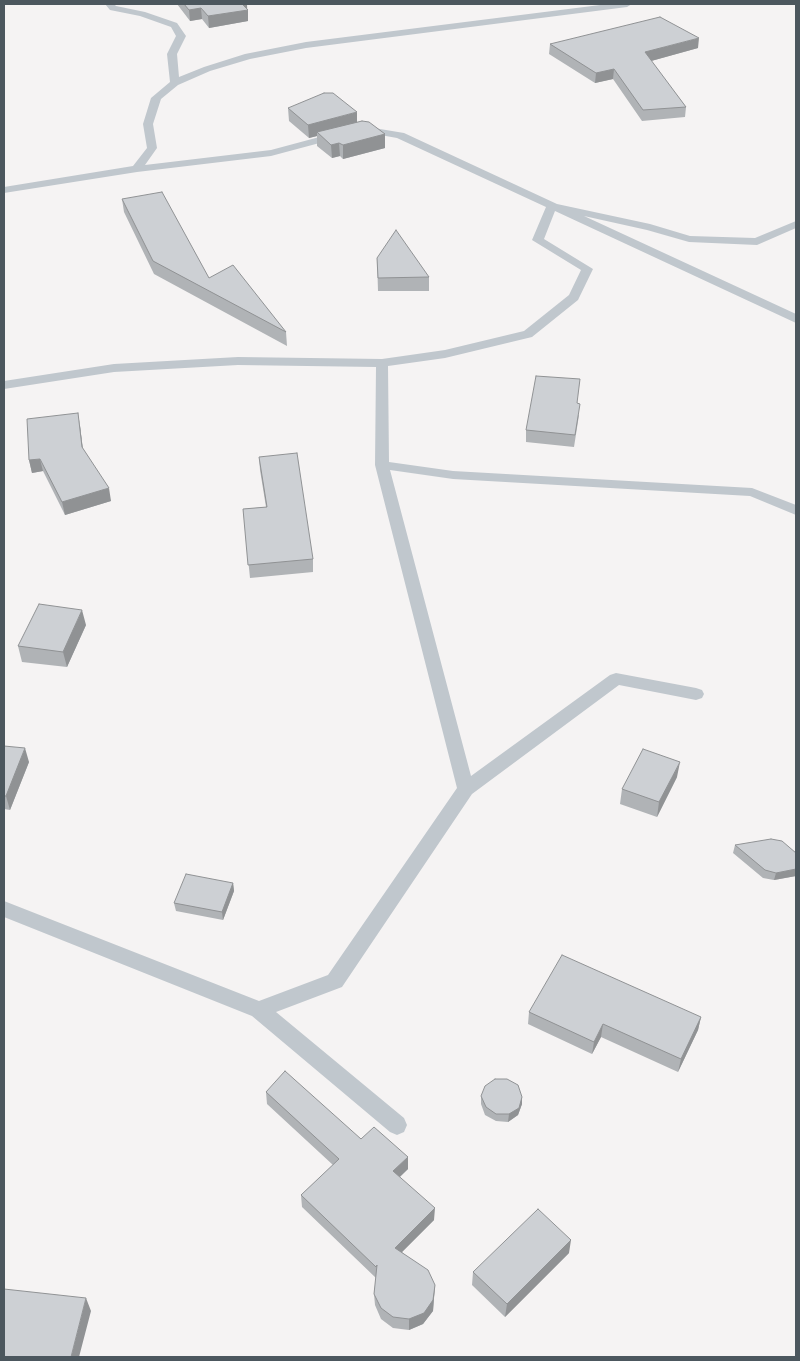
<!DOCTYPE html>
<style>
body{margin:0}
#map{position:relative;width:800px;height:1361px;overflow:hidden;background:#f5f3f3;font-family:"Titillium Web",sans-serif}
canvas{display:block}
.frame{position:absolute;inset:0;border:5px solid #4c575e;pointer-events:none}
</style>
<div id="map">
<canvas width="800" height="1361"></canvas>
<div class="frame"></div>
</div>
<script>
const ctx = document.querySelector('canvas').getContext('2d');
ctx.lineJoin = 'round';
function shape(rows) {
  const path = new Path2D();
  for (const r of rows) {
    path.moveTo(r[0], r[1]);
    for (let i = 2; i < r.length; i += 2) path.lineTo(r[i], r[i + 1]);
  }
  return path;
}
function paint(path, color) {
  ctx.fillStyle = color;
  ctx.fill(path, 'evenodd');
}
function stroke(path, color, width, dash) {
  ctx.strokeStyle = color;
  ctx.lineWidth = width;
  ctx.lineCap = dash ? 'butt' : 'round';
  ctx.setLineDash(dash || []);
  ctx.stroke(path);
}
paint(shape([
 [105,4,114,4,116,6,145,12,177,23,186,36,177,54,179,77,204,67,245,54,306,42,608,4,632,4,627,7,306,48,250,59,210,71,178,85,161,99,153,124,157,148,145,165,271,150,338,132,343,135,342,137,271,156,137,172,4,193,4,187,133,166,147,148,143,124,151,98,170,82,167,54,176,36,171,27,140,16,110,10,105,4],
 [362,126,404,133,557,204,650,224,690,236,755,238,796,221,796,228,757,245,689,242,647,230,584,216,796,314,796,323,555,211,544,239,593,269,578,300,532,337,445,358,388,366,389,462,453,471,752,488,796,505,796,515,750,496,453,479,390,470,471,776,610,675,616,673,696,688,702,690,704,694,702,698,696,700,619,685,472,794,342,987,276,1012,404,1118,407,1125,404,1132,397,1135,390,1132,252,1016,4,917,4,901,259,1001,328,975,457,788,375,465,376,367,238,365,114,372,4,389,4,381,114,364,238,357,382,359,445,350,524,331,569,295,581,270,532,240,546,207,397,138,358,131,357,129,362,126]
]), '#c0c7cd');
paint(shape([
 [177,4,247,4,248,21,209,28,202,19,190,21],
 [550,44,698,48,651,61,686,107,685,117,642,121,613,79,595,83,549,54],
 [288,108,357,122,385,134,385,148,343,159,340,156,332,158,317,146,317,136,309,138,289,121],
 [122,199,209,278,286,332,287,346,154,274,124,212],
 [377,258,429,277,429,291,378,291],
 [579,415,574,447,526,442,526,430],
 [80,426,83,449,111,501,65,515,43,471,32,473,29,460],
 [259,457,313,559,313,572,250,578,243,509,266,507,260,470],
 [86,625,67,667,22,662,18,646],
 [4,746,29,762,10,810,4,809],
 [677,777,657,817,620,804,622,789],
 [735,845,796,853,796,876,774,880,763,878,733,853],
 [233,883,234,891,223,920,176,911,174,903],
 [529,1012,701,1017,698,1030,678,1072,601,1037,592,1054,528,1024],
 [266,1092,361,1139,408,1157,408,1169,400,1177,434,1220,402,1252,435,1285,433,1311,423,1324,409,1330,393,1328,381,1319,375,1305,374,1294,376,1278,302,1207,301,1195,333,1165,267,1104],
 [481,1096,522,1097,522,1104,518,1115,508,1122,496,1121,485,1115,481,1104],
 [569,1253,505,1317,472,1285,473,1272]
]), '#b0b3b6');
paint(shape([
 [239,4,247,4,247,10],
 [201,8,202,19,190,21,189,10],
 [248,10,248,21,209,28,208,16],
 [699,38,698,48,644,63,645,52],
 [614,69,613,79,595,83,596,73],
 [357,112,357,125,317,132,317,136,309,138,308,125],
 [385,134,385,148,343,159,343,145],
 [339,143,340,156,332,158,331,145],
 [78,413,80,426,84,460,82,447],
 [40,459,43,471,32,473,29,460],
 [109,488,111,501,65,515,62,502],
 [82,610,86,625,67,667,63,652],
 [25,748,29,762,10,810,6,796],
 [680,762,677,777,657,817,659,802],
 [796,869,796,876,774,880,776,873],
 [233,883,234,891,223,920,222,912],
 [701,1017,698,1030,678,1072,681,1059],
 [603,1024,601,1037,592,1054,594,1042],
 [522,1097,522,1104,518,1115,508,1122,509,1114],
 [408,1157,408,1169,393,1183,393,1171],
 [435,1208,434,1220,395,1259,395,1248],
 [571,1240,569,1253,505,1317,507,1304],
 [435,1285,433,1311,423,1324,409,1330,409,1319],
 [86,1298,91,1311,79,1357,71,1357]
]), '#909294');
const building = shape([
 [184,4,242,4,248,10,208,16,201,8,189,10,184,4],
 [660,17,699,38,645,52,686,107,643,110,614,69,596,73,550,44,660,17],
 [324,93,333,93,357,112,308,125,288,108,324,93],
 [362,121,369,122,385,134,343,145,339,143,331,145,317,132,362,121],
 [162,192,209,278,233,265,286,332,153,261,122,199,162,192],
 [396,230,429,277,378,278,377,258,396,230],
 [536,376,580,379,577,403,580,404,575,435,526,430,536,376],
 [78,413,82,447,109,488,62,502,40,459,29,460,27,419,78,413],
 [297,453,313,559,248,565,243,509,267,507,259,457,297,453],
 [39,604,82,610,63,652,18,646,39,604],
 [4,746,25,748,6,796,4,796,4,746],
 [643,749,680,762,659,802,622,789,643,749],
 [771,839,782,841,796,853,796,869,776,873,765,870,735,845,771,839],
 [186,874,233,883,222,912,174,903,186,874],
 [562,955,701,1017,681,1059,603,1024,594,1042,529,1012,562,955],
 [285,1071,361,1139,374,1127,408,1157,393,1171,435,1208,395,1248,428,1270,435,1285,433,1300,424,1313,409,1319,393,1317,381,1308,374,1294,377,1265,376,1267,301,1195,339,1159,266,1092,285,1071],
 [495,1079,507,1079,518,1085,522,1097,519,1108,509,1114,496,1114,486,1107,481,1096,485,1086,495,1079],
 [538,1209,571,1240,507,1304,473,1272,538,1209],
 [4,1289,86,1298,71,1357,4,1357,4,1289]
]);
paint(building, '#cdd0d4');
stroke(building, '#909294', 1);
</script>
